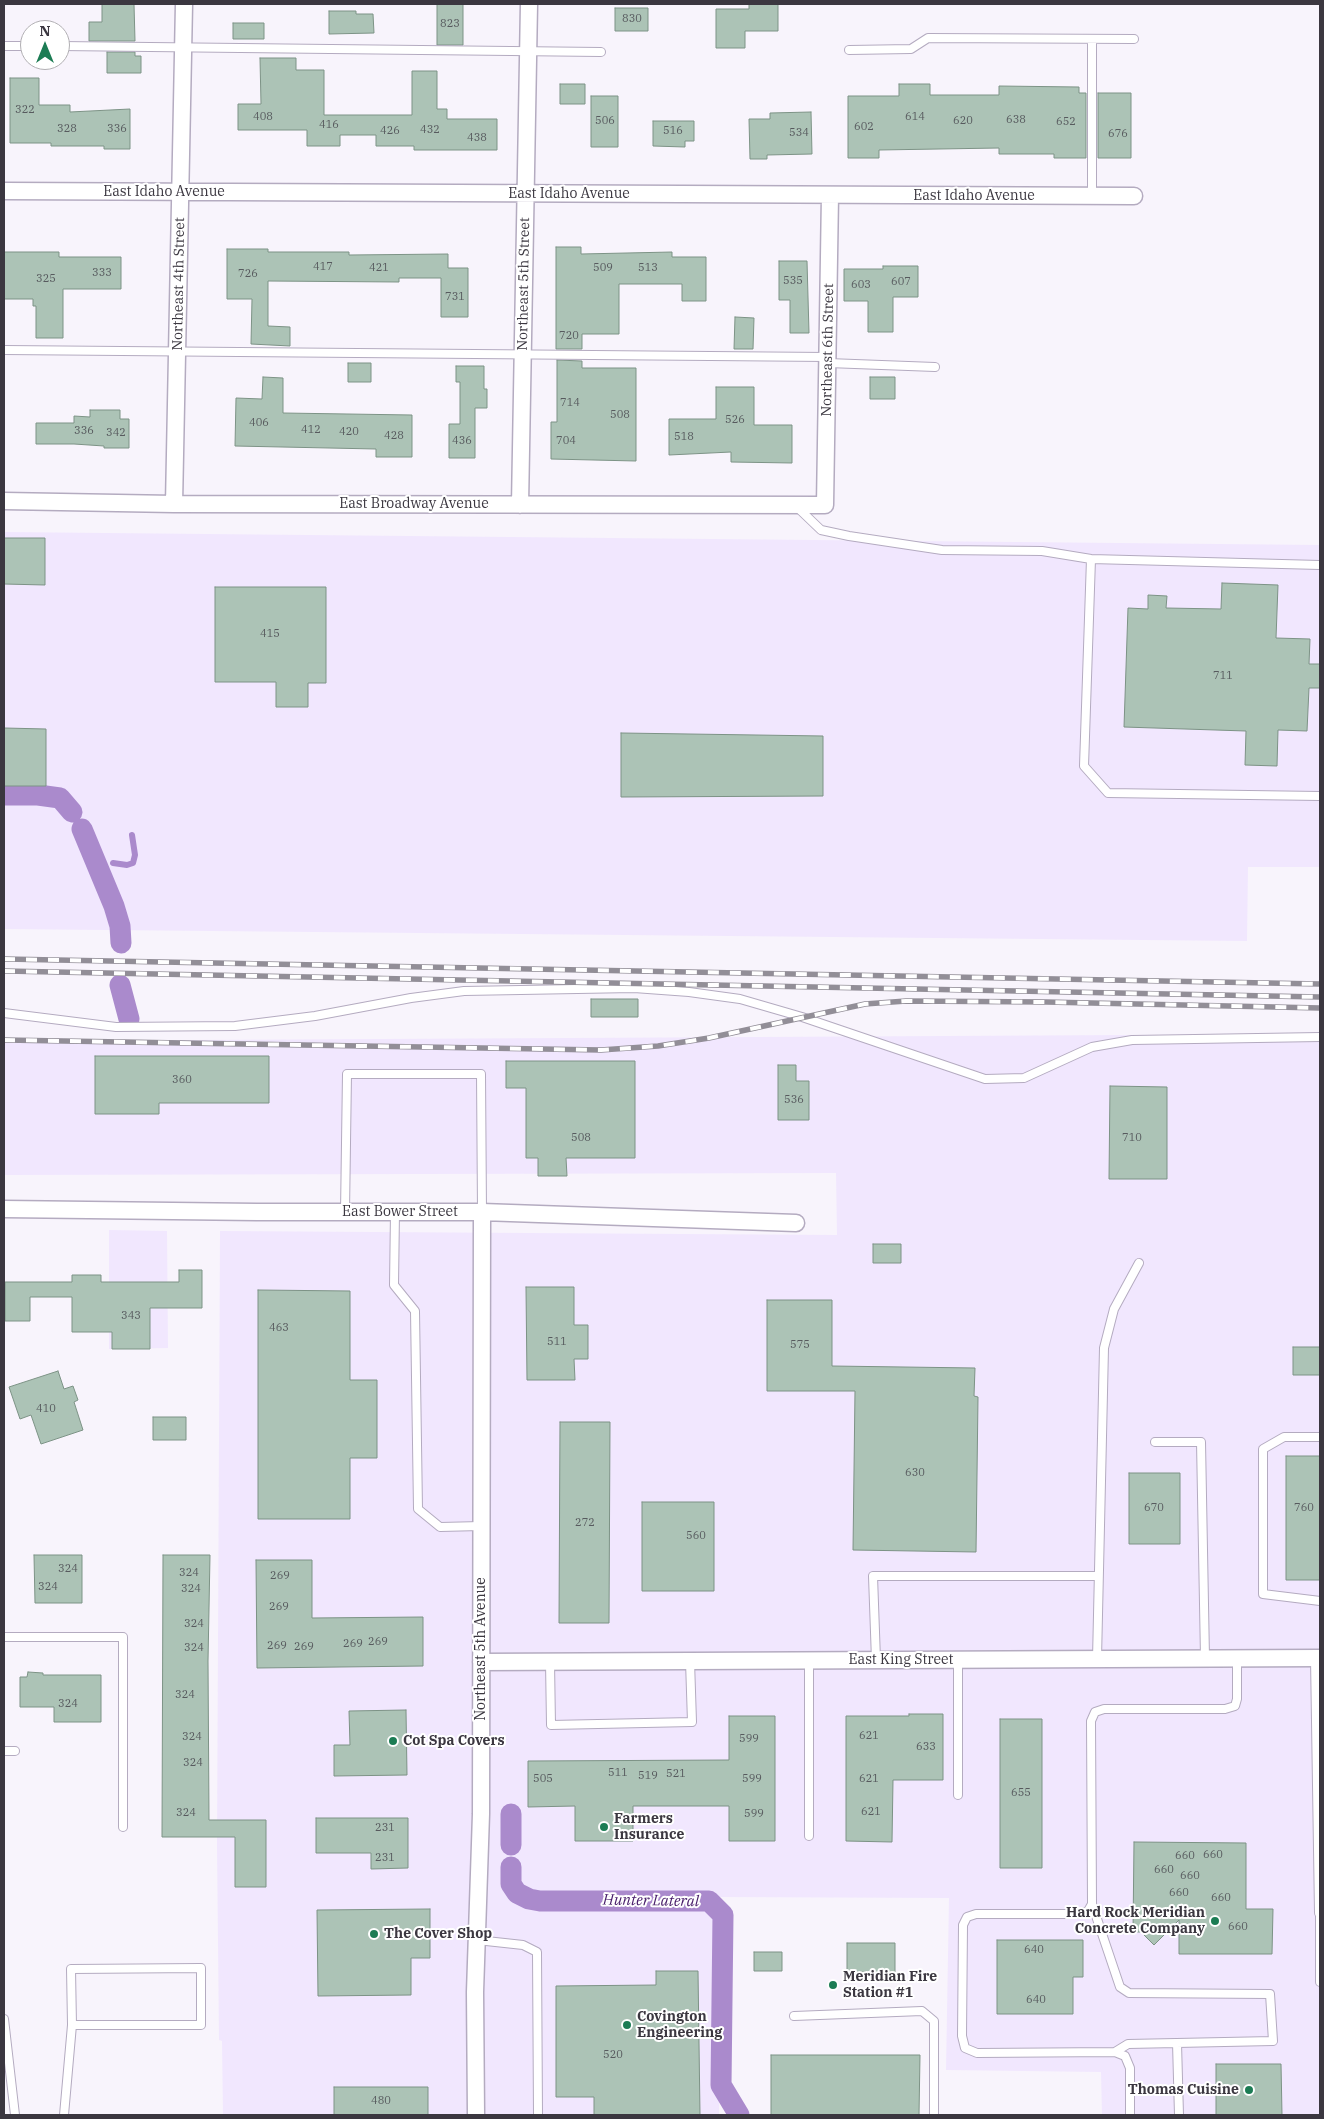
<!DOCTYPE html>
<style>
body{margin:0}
#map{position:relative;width:1324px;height:2119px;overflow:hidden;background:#f8f4fc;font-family:"IBM Plex Serif",serif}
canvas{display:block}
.frame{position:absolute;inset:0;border:5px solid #3b3740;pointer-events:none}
.north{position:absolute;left:20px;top:20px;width:50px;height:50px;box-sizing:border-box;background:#fff;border:1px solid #b1afb3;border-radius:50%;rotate:0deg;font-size:14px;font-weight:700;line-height:20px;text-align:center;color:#3b3740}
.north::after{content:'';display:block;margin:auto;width:18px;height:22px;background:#1c7c54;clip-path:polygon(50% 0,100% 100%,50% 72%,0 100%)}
</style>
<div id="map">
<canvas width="1324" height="2119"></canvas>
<div class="frame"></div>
<div class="north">N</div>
</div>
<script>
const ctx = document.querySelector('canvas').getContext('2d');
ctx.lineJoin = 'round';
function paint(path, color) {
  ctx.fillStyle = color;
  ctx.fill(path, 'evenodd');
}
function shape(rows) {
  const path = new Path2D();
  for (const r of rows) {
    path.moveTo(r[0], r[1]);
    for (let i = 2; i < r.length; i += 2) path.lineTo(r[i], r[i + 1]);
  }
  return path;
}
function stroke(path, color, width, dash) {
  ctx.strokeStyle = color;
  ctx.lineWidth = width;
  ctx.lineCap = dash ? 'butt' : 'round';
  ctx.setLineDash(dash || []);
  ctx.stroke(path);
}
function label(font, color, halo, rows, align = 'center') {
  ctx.font = font + ' "IBM Plex Serif",serif';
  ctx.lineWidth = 4;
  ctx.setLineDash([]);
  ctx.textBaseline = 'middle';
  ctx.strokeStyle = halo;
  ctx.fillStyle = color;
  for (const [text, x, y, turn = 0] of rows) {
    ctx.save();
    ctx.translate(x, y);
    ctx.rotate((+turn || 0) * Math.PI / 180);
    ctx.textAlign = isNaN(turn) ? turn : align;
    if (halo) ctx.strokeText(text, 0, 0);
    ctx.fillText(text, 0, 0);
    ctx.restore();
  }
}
paint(shape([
 [4,532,1320,545,1320,867,1248,867,1247,941,4,929],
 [1320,1034,1320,2115,1102,2115,1101,2072,946,2070,949,1898,720,1897,719,2115,223,2115,222,2041,219,2040,217,1845,220,1231,837,1235,836,1173,4,1175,4,1041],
 [109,1230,167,1231,168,1348,109,1349]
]), '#f1e7fe');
stroke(shape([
 [113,863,127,865,133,863,135,855,132,835]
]), '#aa8acc', 6);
stroke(shape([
 [4,795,38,795,60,798,72,812],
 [82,829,114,906,120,926,121,943],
 [120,985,129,1019],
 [511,1814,511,1845],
 [511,1867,511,1884,517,1893,529,1899,540,1901,709,1901,723,1915,721,2085,739,2115]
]), '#aa8acc', 21);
const building = shape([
 [102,4,134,4,135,41,89,41,89,22,102,22,102,4],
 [437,4,463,4,463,45,437,45,437,4],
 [749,4,778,4,778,31,745,31,745,48,716,48,716,9,749,9,749,4],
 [615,8,648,8,648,31,615,31,615,8],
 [329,11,356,11,356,14,373,14,374,33,329,34,329,11],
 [233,23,264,23,264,39,233,39,233,23],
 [107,52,135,52,135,56,141,56,141,73,107,73,107,52],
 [260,58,296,58,296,70,324,70,324,115,412,115,412,71,437,71,437,109,447,109,447,119,497,119,497,150,414,150,414,146,376,146,376,135,340,135,340,146,307,146,307,130,238,130,238,104,261,104,260,58],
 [10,78,39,78,39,105,70,105,70,112,130,109,130,149,104,149,104,146,51,146,51,143,10,143,10,78],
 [560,84,585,84,585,104,560,104,560,84],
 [899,84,930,84,930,95,999,95,999,86,1079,87,1079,93,1086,93,1086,158,1054,158,1054,154,999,154,999,148,879,150,879,158,848,158,848,96,899,96,899,84],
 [1098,93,1131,93,1131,158,1098,158,1098,93],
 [591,96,618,96,618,147,591,147,591,96],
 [811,112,812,154,767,155,767,159,750,159,749,119,770,119,770,113,811,112],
 [653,121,694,121,694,141,685,141,685,147,653,146,653,121],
 [556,247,581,247,581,254,672,252,672,257,706,257,706,301,682,301,682,284,619,284,619,334,582,334,582,349,556,349,556,247],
 [227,249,268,249,268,252,349,252,349,255,448,254,448,268,468,268,468,317,441,317,441,278,399,278,399,282,268,281,268,326,290,327,290,346,251,344,252,299,227,299,227,249],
 [4,252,59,252,59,257,121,257,121,289,63,289,63,338,36,338,36,306,33,306,33,299,4,299,4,252],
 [779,261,807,261,809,333,790,333,790,300,779,300,779,261],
 [883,266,918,266,918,297,893,297,893,332,868,332,868,301,844,301,844,269,883,269,883,266],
 [735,317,754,318,753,349,734,349,735,317],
 [557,360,582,361,582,368,636,368,636,461,551,459,551,422,557,422,557,360],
 [348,363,371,363,371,382,348,382,348,363],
 [456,366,484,366,484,389,487,389,487,408,475,408,475,458,449,458,449,424,460,424,460,382,456,382,456,366],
 [263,377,283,378,283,413,412,415,412,457,376,457,376,449,235,446,236,398,262,399,263,377],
 [870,377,895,377,895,399,870,399,870,377],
 [716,387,754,387,754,425,792,425,792,463,731,462,731,452,669,455,669,419,716,419,716,387],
 [90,410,120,410,120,419,129,419,129,448,104,448,104,446,74,444,36,444,36,423,74,423,74,416,90,417,90,410],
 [4,538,45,538,45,585,4,584,4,538],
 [1222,583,1278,585,1276,638,1310,639,1309,664,1320,664,1320,688,1309,688,1307,731,1278,730,1277,766,1245,765,1246,731,1124,727,1128,608,1148,609,1148,595,1167,596,1166,608,1221,609,1222,583],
 [215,587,326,587,326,683,308,683,308,707,276,707,276,682,215,682,215,587],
 [4,728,46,729,46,786,4,786,4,728],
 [621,733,823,736,823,796,621,797,621,733],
 [591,999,638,999,638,1017,591,1017,591,999],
 [95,1056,269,1056,269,1103,159,1103,159,1114,95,1114,95,1056],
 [506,1061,635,1061,635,1158,566,1158,567,1176,538,1176,538,1158,526,1158,526,1088,506,1088,506,1061],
 [778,1065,796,1065,796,1081,809,1081,809,1120,778,1120,778,1065],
 [1110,1086,1167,1087,1167,1179,1109,1179,1110,1086],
 [873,1244,901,1244,901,1263,873,1263,873,1244],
 [179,1270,202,1270,202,1308,150,1308,150,1349,112,1349,112,1332,72,1332,72,1297,30,1297,30,1321,5,1321,5,1282,72,1282,72,1275,101,1275,101,1282,179,1282,179,1270],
 [526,1287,574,1287,574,1325,588,1325,588,1359,574,1359,575,1380,527,1380,526,1287],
 [258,1290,350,1291,350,1380,377,1380,377,1458,350,1458,350,1519,258,1519,258,1290],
 [767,1300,832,1300,832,1366,975,1368,974,1396,978,1397,976,1552,853,1550,855,1391,767,1391,767,1300],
 [1293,1347,1320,1347,1320,1375,1293,1375,1293,1347],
 [58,1371,64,1389,73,1386,78,1400,74,1402,83,1430,41,1444,31,1415,20,1419,9,1387,58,1371],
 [153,1417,186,1417,186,1440,153,1440,153,1417],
 [560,1422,610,1422,609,1623,559,1623,560,1422],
 [1286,1456,1320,1456,1320,1580,1286,1580,1286,1456],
 [1129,1473,1180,1473,1180,1544,1129,1544,1129,1473],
 [642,1502,714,1502,714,1591,642,1591,642,1502],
 [34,1555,82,1555,82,1603,35,1603,34,1555],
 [163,1555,210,1555,208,1661,209,1820,266,1820,266,1887,235,1887,235,1837,162,1837,163,1555],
 [256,1560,312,1560,312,1618,423,1617,423,1666,257,1668,256,1560],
 [28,1672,43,1673,43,1675,101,1675,101,1722,54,1722,54,1707,20,1707,20,1677,27,1677,28,1672],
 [406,1710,407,1775,334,1776,334,1745,350,1745,349,1711,406,1710],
 [909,1714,943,1714,943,1780,893,1780,892,1842,846,1841,846,1716,909,1716,909,1714],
 [729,1716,775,1716,775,1841,729,1841,729,1806,633,1806,633,1841,575,1841,575,1806,528,1807,528,1761,729,1760,729,1716],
 [1000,1719,1042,1719,1042,1868,1000,1868,1000,1719],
 [316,1818,408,1818,408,1868,371,1869,371,1853,316,1853,316,1818],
 [1134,1842,1246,1843,1246,1909,1273,1909,1272,1954,1179,1954,1179,1920,1154,1945,1141,1932,1133,1932,1134,1842],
 [430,1909,430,1958,411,1958,411,1995,318,1996,317,1910,430,1909],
 [997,1940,1083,1940,1083,1977,1073,1977,1073,2014,997,2014,997,1940],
 [847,1943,895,1943,895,1972,847,1972,847,1943],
 [754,1952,782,1952,782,1971,754,1971,754,1952],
 [656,1971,698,1971,700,2115,594,2115,594,2097,556,2097,556,1986,656,1985,656,1971],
 [771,2055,920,2055,919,2115,771,2115,771,2055],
 [1216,2064,1281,2064,1282,2115,1216,2115,1216,2064],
 [334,2087,428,2087,428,2115,334,2115,334,2087]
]);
paint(building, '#acc3b6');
stroke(building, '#7d9386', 1);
const service = shape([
 [4,46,30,46],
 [60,46,601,52],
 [849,50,911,49,928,38,1134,39],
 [1092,196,1092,39],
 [4,350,828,357],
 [828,363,935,367],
 [797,507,821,530,849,536,942,550,1042,551,1091,559,1320,565],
 [1091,559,1084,766,1108,793,1320,796],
 [4,1013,116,1027,235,1026,315,1016,411,998,464,991,634,988,689,992,740,999,802,1017,985,1079,1024,1078,1092,1047,1132,1040,1320,1037],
 [345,1212,347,1074,481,1074,482,1212],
 [395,1212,394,1285,415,1311,418,1509,440,1527,481,1526],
 [1320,1437,1284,1437,1263,1449,1263,1594,1320,1601],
 [1155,1442,1201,1442,1205,1658],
 [4,1637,123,1637,123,1827],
 [1315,1658,1319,1913],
 [1097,1659,1104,1348,1114,1309,1139,1263],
 [876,1660,873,1576,1098,1576],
 [958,1660,958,1795],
 [809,1661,809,1836],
 [550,1662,551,1725,692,1722,690,1661],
 [4,1751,15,1751],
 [1092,1904,1120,1987,1129,1993,1270,1994,1273,2041,1128,2044,1115,2052],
 [1320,1913,1320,1982],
 [477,1940,523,1945,537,1952,538,2115],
 [794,2016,922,2011,934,2021,934,2115],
 [4,2019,15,2115],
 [1177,2043,1179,2115],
 [64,2115,72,2025,71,1969,201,1968,201,2025,72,2025],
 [1130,2115,1130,2068,1125,2056,1115,2052,977,2053,965,2048,962,2036,963,1925,967,1917,976,1914,1077,1914,1088,1911,1092,1904,1091,1721,1095,1712,1104,1709,1225,1709,1235,1706,1237,1699,1237,1658]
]);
const minor = shape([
 [4,191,1134,196],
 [4,501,174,504,825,505,830,195],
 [174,504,184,4],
 [520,505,529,4],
 [4,1209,257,1212,482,1212,796,1223],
 [481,1662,1320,1658],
 [476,2115,475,1992,481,1814,482,1212]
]);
stroke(service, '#b4abc0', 10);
stroke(minor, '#b4abc0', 19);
stroke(service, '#fff', 8);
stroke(minor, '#fff', 16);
const rail = shape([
 [4,959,1320,984],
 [4,971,1320,997],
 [4,1040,601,1050,658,1046,709,1038,865,1004,906,1001,1046,1002,1320,1008]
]);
stroke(rail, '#928e97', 5.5);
stroke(rail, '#fff', 4, [11]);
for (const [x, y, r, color] of [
 [393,1741,5,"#1c7c54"],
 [604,1827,5,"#1c7c54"],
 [1215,1921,5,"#1c7c54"],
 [374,1934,5,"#1c7c54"],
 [833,1985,5,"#1c7c54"],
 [627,2025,5,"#1c7c54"],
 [1249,2090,5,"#1c7c54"]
]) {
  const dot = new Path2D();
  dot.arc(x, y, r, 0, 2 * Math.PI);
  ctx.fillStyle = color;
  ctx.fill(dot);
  stroke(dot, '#fff', 2);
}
label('11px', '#575a5e', null, [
 ["830",632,19],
 ["823",450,24],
 ["322",25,110],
 ["408",263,117],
 ["614",915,117],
 ["638",1016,120],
 ["506",605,121],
 ["620",963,121],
 ["652",1066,122],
 ["416",329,125],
 ["602",864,127],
 ["328",67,129],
 ["336",117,129],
 ["432",430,130],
 ["426",390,131],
 ["516",673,131],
 ["534",799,133],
 ["676",1118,134],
 ["438",477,138],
 ["417",323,267],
 ["421",379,268],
 ["509",603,268],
 ["513",648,268],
 ["333",102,273],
 ["726",248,274],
 ["325",46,279],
 ["535",793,281],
 ["607",901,282],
 ["603",861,285],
 ["731",455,297],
 ["720",569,336],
 ["714",570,403],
 ["508",620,415],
 ["526",735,420],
 ["406",259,423],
 ["412",311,430],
 ["336",84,431],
 ["420",349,432],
 ["342",116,433],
 ["428",394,436],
 ["518",684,437],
 ["436",462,441],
 ["704",566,441],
 ["415",270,634],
 ["711",1223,676],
 ["360",182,1080],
 ["536",794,1100],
 ["508",581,1138],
 ["710",1132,1138],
 ["343",131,1316],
 ["463",279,1328],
 ["511",557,1342],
 ["575",800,1345],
 ["410",46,1409],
 ["630",915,1473],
 ["670",1154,1508],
 ["760",1304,1508],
 ["272",585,1523],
 ["560",696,1536],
 ["324",68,1569],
 ["324",189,1573],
 ["269",280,1576],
 ["324",48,1587],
 ["324",191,1589],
 ["269",279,1607],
 ["324",194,1624],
 ["269",378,1642],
 ["269",353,1644],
 ["269",277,1646],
 ["269",304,1647],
 ["324",194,1648],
 ["324",185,1695],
 ["324",68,1704],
 ["621",869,1736],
 ["324",192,1737],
 ["599",749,1739],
 ["633",926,1747],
 ["324",193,1763],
 ["511",618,1773],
 ["521",676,1774],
 ["519",648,1776],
 ["505",543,1779],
 ["599",752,1779],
 ["621",869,1779],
 ["655",1021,1793],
 ["621",871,1812],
 ["324",186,1813],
 ["599",754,1814],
 ["231",385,1828],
 ["660",1213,1855],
 ["660",1185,1856],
 ["231",385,1858],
 ["660",1164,1870],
 ["660",1190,1876],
 ["660",1179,1893],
 ["660",1221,1898],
 ["660",1238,1927],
 ["640",1034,1950],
 ["640",1036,2000],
 ["520",613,2055],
 ["480",381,2101]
]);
label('14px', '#3b3740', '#fff', [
 ["East Idaho Avenue",164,192],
 ["East Idaho Avenue",569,194],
 ["East Idaho Avenue",974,196],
 ["Northeast 4th Street",179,284,-89],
 ["Northeast 5th Street",524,284,-89],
 ["Northeast 6th Street",828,350,-89],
 ["East Broadway Avenue",414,504],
 ["East Bower Street",400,1212],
 ["Northeast 5th Avenue",481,1649,-90],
 ["East King Street",901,1660]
]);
label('bold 14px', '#3b3740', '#fff', [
 ["Cot Spa Covers",403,1741],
 ["Farmers",614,1819],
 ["Insurance",614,1835],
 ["Hard Rock Meridian",1205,1913,"right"],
 ["Concrete Company",1205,1929,"right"],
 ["The Cover Shop",384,1934],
 ["Meridian Fire",843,1977],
 ["Station #1",843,1993],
 ["Covington",637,2017],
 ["Engineering",637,2033],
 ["Thomas Cuisine",1239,2090,"right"]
], 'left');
label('italic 15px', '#461b68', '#fff', [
 ["Hunter Lateral",651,1901,1]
]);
</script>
